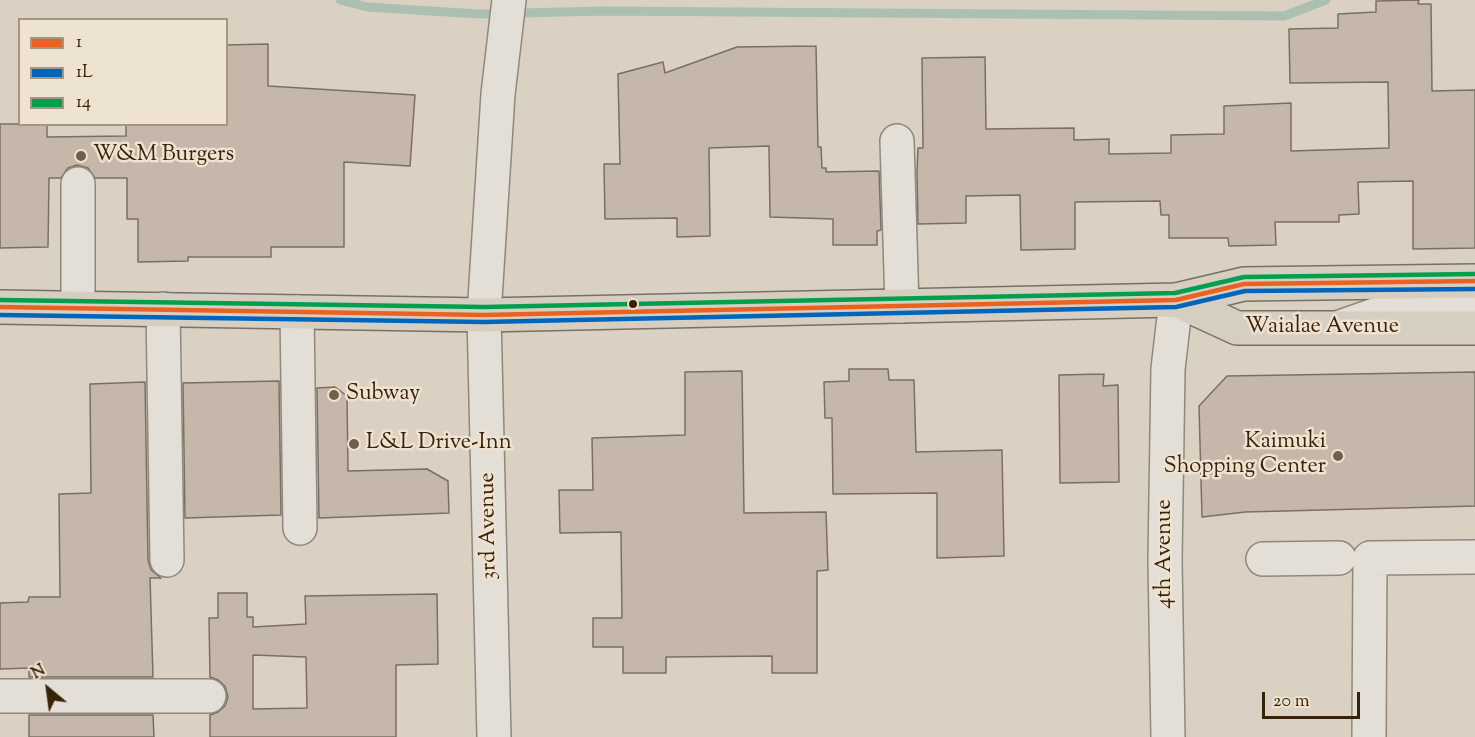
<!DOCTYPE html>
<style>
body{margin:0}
#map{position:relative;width:1475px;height:737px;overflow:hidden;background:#dad1c2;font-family:"Sorts Mill Goudy",serif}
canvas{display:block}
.legend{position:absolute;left:18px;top:18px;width:210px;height:108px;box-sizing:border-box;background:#eee2d1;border:2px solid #a59581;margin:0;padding:8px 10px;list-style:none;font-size:18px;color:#382208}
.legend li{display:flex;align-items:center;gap:12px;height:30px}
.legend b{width:30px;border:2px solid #a59581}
.north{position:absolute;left:18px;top:659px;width:60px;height:60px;-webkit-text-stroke:4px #eee2d1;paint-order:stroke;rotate:331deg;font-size:16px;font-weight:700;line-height:24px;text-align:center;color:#382208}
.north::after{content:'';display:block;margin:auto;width:21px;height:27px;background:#382208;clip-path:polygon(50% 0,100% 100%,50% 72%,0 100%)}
.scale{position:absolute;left:1262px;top:692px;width:98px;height:27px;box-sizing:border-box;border:3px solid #382208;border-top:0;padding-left:8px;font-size:18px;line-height:21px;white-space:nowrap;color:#382208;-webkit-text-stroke:4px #eee2d1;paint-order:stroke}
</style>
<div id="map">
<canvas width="1475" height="737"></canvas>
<ul class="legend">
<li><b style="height:8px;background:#e96221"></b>1</li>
<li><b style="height:8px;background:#0065bd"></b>1L</li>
<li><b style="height:8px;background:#039f4d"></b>14</li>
</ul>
<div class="north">N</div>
<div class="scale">20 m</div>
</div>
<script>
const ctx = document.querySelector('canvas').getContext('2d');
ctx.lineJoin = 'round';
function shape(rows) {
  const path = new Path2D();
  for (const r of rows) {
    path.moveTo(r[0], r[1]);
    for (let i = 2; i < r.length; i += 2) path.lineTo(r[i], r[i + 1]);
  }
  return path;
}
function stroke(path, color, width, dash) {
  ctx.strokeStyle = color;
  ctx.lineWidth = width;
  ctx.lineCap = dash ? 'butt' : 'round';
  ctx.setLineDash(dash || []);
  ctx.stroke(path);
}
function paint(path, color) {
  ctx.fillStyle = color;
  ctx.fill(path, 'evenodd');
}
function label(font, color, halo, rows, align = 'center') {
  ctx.font = font + ' "Sorts Mill Goudy",serif';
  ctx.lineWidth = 5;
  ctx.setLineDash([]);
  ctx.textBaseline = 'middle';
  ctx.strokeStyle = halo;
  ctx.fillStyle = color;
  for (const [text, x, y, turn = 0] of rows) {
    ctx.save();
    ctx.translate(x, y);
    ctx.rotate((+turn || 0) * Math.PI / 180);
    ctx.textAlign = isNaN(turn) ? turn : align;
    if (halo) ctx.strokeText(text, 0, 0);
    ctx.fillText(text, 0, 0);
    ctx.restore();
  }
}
stroke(shape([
 [340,0,367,7,479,14,604,11,1284,16,1326,0]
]), '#abc0b1', 9);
const building = shape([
 [1419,0,1418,4,1431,4,1432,91,1475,90,1475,248,1413,249,1413,181,1358,182,1359,214,1339,215,1339,222,1275,222,1276,245,1229,246,1228,238,1169,238,1169,215,1161,215,1160,201,1075,202,1075,249,1021,250,1020,195,966,196,966,223,918,224,917,171,918,148,923,148,922,58,985,57,986,129,1074,128,1074,140,1109,139,1109,154,1171,153,1171,135,1224,134,1224,106,1291,103,1291,151,1389,148,1388,82,1290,83,1289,29,1338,28,1338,14,1376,12,1376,1,1419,0],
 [268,44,268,86,415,95,410,166,344,162,344,247,271,247,271,257,188,257,188,261,138,262,138,219,127,219,127,178,95,178,88,168,77,165,68,168,61,178,49,178,48,247,0,248,0,124,47,124,47,137,126,136,126,124,226,124,226,45,268,44],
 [816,46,818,147,821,147,822,168,826,168,826,172,879,171,881,230,877,231,877,245,833,245,833,219,770,217,769,146,709,148,710,236,677,237,677,218,605,219,604,164,620,164,618,74,663,62,665,73,737,47,816,46],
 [849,369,888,369,889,380,914,380,916,452,1002,450,1004,556,937,558,937,493,833,494,832,418,825,418,824,382,849,381,849,369],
 [742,371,744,513,826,512,828,570,817,571,817,673,772,673,772,656,666,657,666,673,623,673,623,647,593,647,593,618,622,618,621,532,560,533,559,490,593,490,592,438,685,435,685,372,742,371],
 [1475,372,1475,506,1245,512,1202,517,1199,406,1227,376,1475,372],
 [1104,374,1103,386,1118,385,1119,482,1060,483,1059,375,1104,374],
 [279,381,281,515,185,518,183,383,279,381],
 [145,382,148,560,151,570,161,578,150,578,153,677,29,677,29,668,0,669,0,603,28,602,29,597,60,597,59,494,91,493,90,384,145,382],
 [335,387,347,396,348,471,427,469,448,481,449,513,319,518,317,388,335,387],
 [218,593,247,593,247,617,253,617,253,627,306,624,305,596,437,594,438,664,396,665,396,737,210,737,210,715,218,712,225,706,228,697,225,686,218,680,210,677,209,618,218,618,218,593],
 [253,655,306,657,307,708,253,709,253,655],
 [29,715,153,715,154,737,29,737,29,715]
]);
paint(building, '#c5b8ab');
stroke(building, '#787064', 1.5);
const minor = shape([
 [897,141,902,306,899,306],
 [78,184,78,308],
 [163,309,167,560],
 [297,312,300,528],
 [1340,327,1400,306,1475,302],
 [1263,559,1339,558],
 [0,696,209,696],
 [494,737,484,315,498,94,509,0],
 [1168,737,1165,560,1168,369,1176,300],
 [1369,737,1370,558,1475,557]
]);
const major = shape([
 [1176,300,1237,328,1475,328],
 [0,307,484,315,1176,300,1244,284,1475,281]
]);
stroke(minor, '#90887c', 36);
stroke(major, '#787064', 36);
stroke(minor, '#e3ded6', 33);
stroke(major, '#d7cec2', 33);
stroke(shape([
 [0,307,484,315,1176,300,1244,284,1475,281]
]), '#e96221', 4.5);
stroke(shape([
 [0,315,484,322,1176,307,1245,291,1475,289]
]), '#0065bd', 4.5);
stroke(shape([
 [0,300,484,307,1175,293,1244,277,1475,274]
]), '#039f4d', 4.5);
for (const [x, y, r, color] of [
 [81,156,6,"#715f49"],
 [633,304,5,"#382208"],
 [334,395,6,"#715f49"],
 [354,444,6,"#715f49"],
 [1338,456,6,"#715f49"]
]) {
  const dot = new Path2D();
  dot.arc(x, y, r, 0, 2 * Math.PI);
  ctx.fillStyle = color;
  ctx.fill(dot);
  stroke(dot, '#eee2d1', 2);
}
label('22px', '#382208', '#eee2d1', [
 ["W&M Burgers",93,156],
 ["Subway",346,395],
 ["Kaimuki",1326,443,"right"],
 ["Shopping Center",1326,468,"right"],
 ["L&L Drive-Inn",366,444]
], 'left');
label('22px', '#382208', '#eee2d1', [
 ["Waialae Avenue",1322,328],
 ["3rd Avenue",490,526,-91],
 ["4th Avenue",1166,554,-90]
]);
</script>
